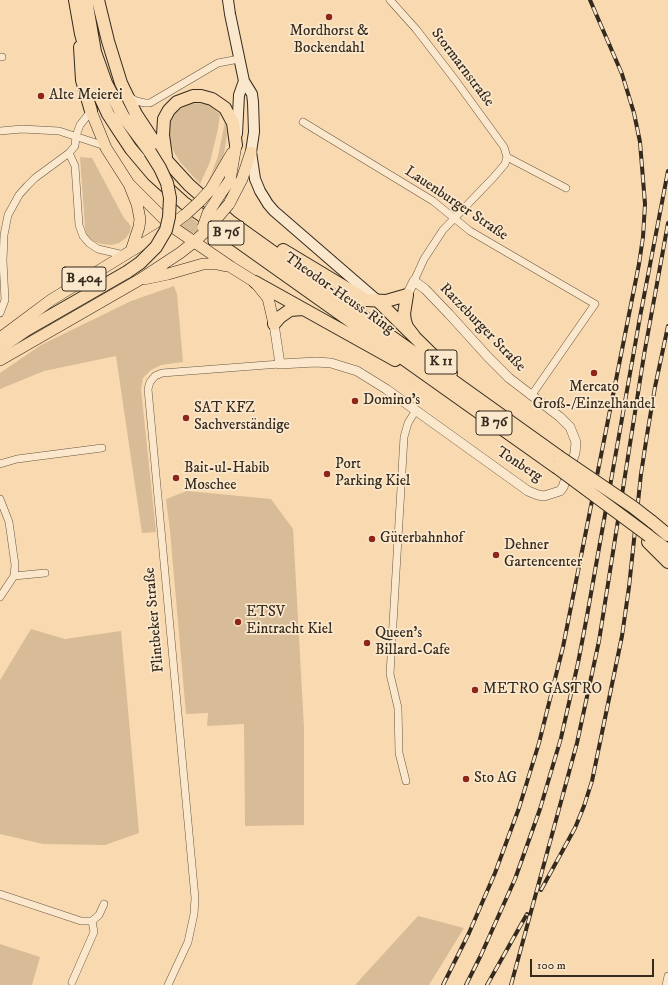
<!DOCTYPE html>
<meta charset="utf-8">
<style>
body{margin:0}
#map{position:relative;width:668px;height:985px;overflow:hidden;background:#f9dab0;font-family:"IM FELL DW Pica",serif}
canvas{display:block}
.scale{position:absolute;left:530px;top:959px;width:124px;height:18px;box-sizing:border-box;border:2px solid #342a1e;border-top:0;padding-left:5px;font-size:12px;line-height:14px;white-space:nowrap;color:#342a1e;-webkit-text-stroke:3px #fbe7cc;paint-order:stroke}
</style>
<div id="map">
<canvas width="668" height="985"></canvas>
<div class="scale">100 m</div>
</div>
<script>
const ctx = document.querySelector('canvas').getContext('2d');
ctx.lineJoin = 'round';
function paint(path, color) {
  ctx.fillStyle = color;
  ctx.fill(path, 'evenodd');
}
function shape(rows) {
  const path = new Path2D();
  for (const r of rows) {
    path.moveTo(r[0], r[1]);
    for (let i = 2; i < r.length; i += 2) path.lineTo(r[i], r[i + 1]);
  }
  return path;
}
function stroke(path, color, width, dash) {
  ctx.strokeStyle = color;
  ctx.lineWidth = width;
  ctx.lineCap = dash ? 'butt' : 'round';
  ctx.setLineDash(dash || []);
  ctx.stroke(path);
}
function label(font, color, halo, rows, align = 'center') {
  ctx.font = font + ' "IM FELL DW Pica",serif';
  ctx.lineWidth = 3.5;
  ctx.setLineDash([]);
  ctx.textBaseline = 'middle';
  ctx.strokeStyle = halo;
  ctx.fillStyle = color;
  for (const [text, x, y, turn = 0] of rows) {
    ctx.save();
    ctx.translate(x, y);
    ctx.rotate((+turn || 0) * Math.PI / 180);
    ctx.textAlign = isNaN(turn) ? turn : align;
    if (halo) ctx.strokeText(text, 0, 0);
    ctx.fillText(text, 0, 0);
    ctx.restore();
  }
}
paint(shape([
 [190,103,208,104,220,114,218,129,210,162,200,184,181,163,175,154,169,142,169,131,171,120,177,111],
 [225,122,227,134,224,154,218,170,208,186,206,185,211,175,218,156],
 [80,157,92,158,124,218,131,226,130,232,126,238,119,243,112,245,102,244,95,242,89,238,86,233,85,227],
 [190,217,198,223,198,232,193,233,189,232,180,226],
 [174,286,177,294,183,362,161,365,151,370,143,378,141,389,156,532,142,533,116,356,44,371,0,389,0,373,41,345,131,301],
 [187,491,271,499,293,529,304,728,304,825,245,826,244,724,207,726,208,713,186,714,170,531,166,499],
 [31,629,65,639,121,631,139,833,105,845,43,844,0,834,0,680],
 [418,916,464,928,429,985,355,985],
 [0,944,40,957,32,985,0,985]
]), '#d8bc97');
const minor = shape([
 [390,0,416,29,456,81,504,147,507,157,566,188],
 [0,57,2,57],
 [128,96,136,101,145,103,150,103,218,63,239,59],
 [303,122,433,201,470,231,595,304,531,396],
 [0,131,22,129,59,131,102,145,106,148],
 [69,153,75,166,79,225,83,236,89,243,98,249,124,255],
 [414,281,424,259,443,230,493,178,505,164,507,157],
 [0,313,5,300,3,261,4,235,8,215,19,195,27,186,35,178,69,153,75,146,76,136,80,125,91,111],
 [0,464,17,459,102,448],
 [0,499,9,522,15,565,14,576,0,597],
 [14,576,45,573],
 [406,781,399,753,398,708,390,674,404,437,408,423,416,410],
 [0,894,81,921,92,921,99,915,104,904],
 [72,982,94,932,92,921],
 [168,985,188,942,194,914,195,898,148,389,150,382,155,376,162,373,280,364],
 [666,985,668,976]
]);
const tertiary = shape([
 [274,324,280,364,316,362,331,363,357,371,386,389,528,491,538,495,544,496,560,491,563,487,575,453,576,442,570,427,560,417,509,378,488,357,449,314,425,289,414,281,407,295]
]);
const secondary = shape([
 [228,0,230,14,244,81,252,94,253,102,254,132,251,152,255,179,260,191,268,204,274,211,378,301],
 [237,134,239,95,244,81]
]);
const primary = shape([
 [91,111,106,148,129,184,137,204,140,219,139,227,131,251],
 [129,184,171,226,231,267,255,282,268,298,274,324],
 [211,189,232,153],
 [219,196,230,180,236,145],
 [229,204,242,179,251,152],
 [144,279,168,274,203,264,217,264,226,266],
 [0,338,51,300,162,232,186,214],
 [0,360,139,280,180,253,194,242,207,230]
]);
const trunk = shape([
 [75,0,81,34,96,88,108,114,119,131,131,149,153,175,184,203,225,232,556,467],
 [86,0,95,52,106,83,123,116,150,152],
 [98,0,108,41,121,83,136,114,167,161,189,185,231,222,558,456],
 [80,47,82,80,91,111],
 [166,157,163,135,164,119,169,110,177,102,193,96,201,96,212,99,225,108,233,123,236,145],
 [283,250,366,300,386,301,407,295,404,314,405,321,407,327,414,336],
 [255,282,395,360],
 [378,301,451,373],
 [274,324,280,317,290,310,303,309],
 [0,348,26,330,127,272],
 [651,521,668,535],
 [651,538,668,550],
 [648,542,668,562]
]);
stroke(minor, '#655642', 8);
stroke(tertiary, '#655642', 10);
stroke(secondary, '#342a1e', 12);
stroke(primary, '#342a1e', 12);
stroke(trunk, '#342a1e', 14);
stroke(minor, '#fbe7cc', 7);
stroke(tertiary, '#fbe7cc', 9);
stroke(secondary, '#fbe7cc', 10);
stroke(primary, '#f9dab0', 11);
stroke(trunk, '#f9dab0', 12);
const rail = shape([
 [541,890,575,828,584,806,592,781,622,636,629,587,641,474,647,435,655,387,668,326],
 [443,985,469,933,495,873,519,808,539,743,563,647,639,264,643,237,645,204,640,142,634,113,622,74,590,0],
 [466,985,481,955,515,879,540,809,561,738,578,663,587,616,640,317,668,171],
 [487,985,527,914],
 [511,985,577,743,599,641,644,355,668,223]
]);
stroke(rail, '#342a1e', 4);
stroke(rail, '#fbe7cc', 2.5, [8]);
const primaryBridge = shape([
 [186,214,199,202,211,189],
 [203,227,208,213,219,196],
 [207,230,229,204]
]);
const trunkBridge = shape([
 [127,272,140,263,156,247,166,230,169,217,170,198,167,183,160,168,150,152],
 [558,456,633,507,651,521],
 [556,467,649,536]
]);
stroke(primaryBridge, '#342a1e', 12, []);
stroke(trunkBridge, '#342a1e', 14, []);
stroke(primaryBridge, '#f9dab0', 11);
stroke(trunkBridge, '#f9dab0', 12);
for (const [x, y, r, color] of [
 [329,17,4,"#8f2418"],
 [41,96,4,"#8f2418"],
 [594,373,4,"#8f2418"],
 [355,401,4,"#8f2418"],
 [186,418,4,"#8f2418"],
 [327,474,4,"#8f2418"],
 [176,478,4,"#8f2418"],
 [372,539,4,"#8f2418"],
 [496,555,4,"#8f2418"],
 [238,622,4,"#8f2418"],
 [367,643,4,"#8f2418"],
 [475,690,4,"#8f2418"],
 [466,779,4,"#8f2418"]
]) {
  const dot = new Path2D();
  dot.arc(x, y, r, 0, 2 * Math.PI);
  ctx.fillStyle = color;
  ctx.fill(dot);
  stroke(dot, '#fbe7cc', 1.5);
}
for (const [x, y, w] of [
 [226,233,36],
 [84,279,44],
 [441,362,32],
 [494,423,36]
]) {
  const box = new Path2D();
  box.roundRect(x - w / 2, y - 12, w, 24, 3);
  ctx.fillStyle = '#fbe7cc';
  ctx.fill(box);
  stroke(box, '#342a1e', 1);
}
label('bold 14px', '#342a1e', null, [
 ["B 76",226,233],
 ["B 404",84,279],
 ["K 11",441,362],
 ["B 76",494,423]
]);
label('15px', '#342a1e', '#fbe7cc', [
 ["Mordhorst &",329,32,"center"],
 ["Bockendahl",329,49,"center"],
 ["Alte Meierei",49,96],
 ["Mercato",594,388,"center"],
 ["Groß-/Einzelhandel",594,405,"center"],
 ["Domino's",363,401],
 ["SAT KFZ",194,409],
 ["Sachverständige",194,426],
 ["Port",335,465],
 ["Parking Kiel",335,482],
 ["Bait-ul-Habib",184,469],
 ["Moschee",184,486],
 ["Güterbahnhof",380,539],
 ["Dehner",504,546],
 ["Gartencenter",504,563],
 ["ETSV",246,613],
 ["Eintracht Kiel",246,630],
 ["Queen's",375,634],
 ["Billard-Cafe",375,651],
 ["METRO GASTRO",483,690],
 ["Sto AG",474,779]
], 'left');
label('15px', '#342a1e', '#fbe7cc', [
 ["Stormarnstraße",462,68,53],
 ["Lauenburger Straße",456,204,34],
 ["Theodor-Heuss-Ring",339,294,35],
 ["Ratzeburger Straße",482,328,46],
 ["Tonberg",519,465,33],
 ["Flintbeker Straße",155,620,-95]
]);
</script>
